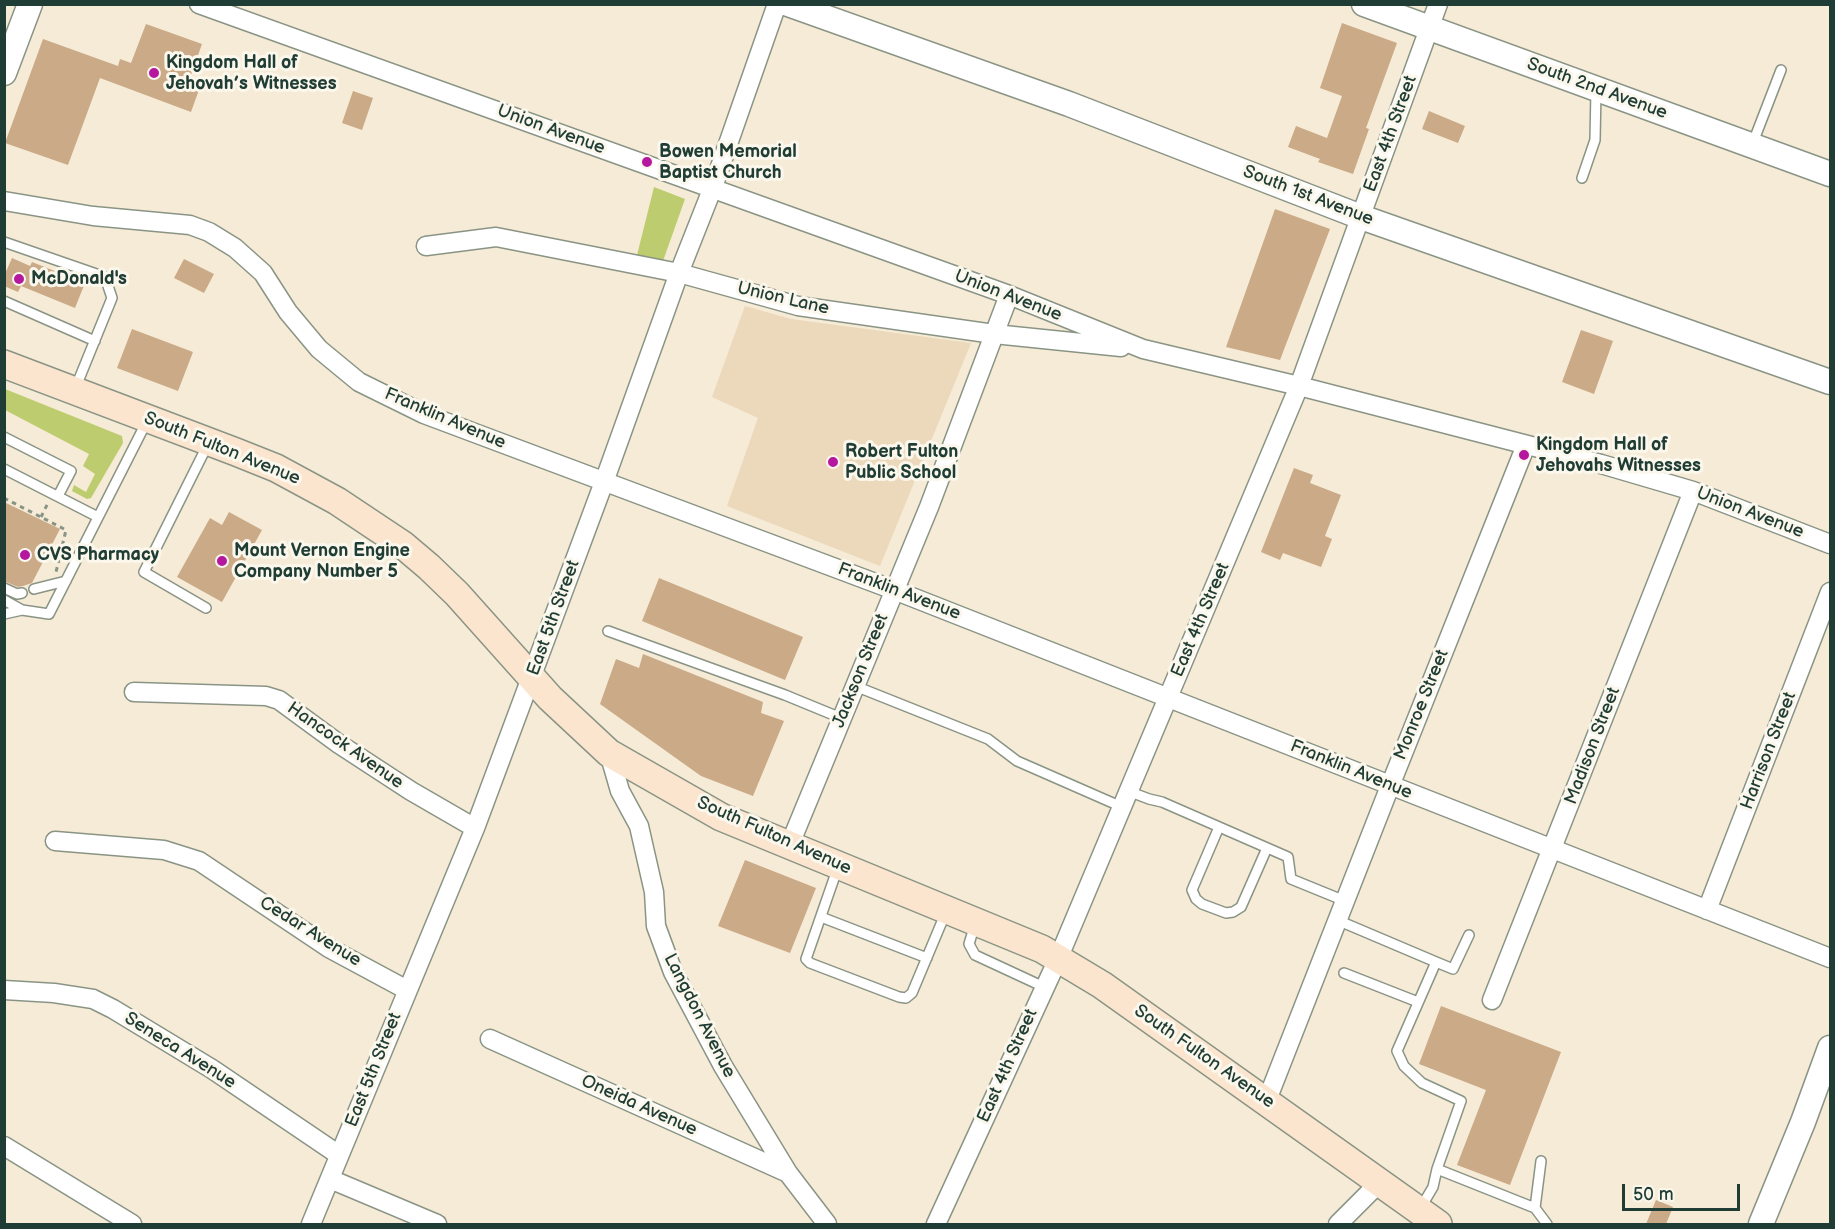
<!DOCTYPE html>
<meta charset="utf-8">
<style>
body{margin:0}
#map{position:relative;width:1835px;height:1229px;overflow:hidden;background:#f6ebd6;font-family:"Balsamiq Sans",sans-serif}
canvas{display:block}
.frame{position:absolute;inset:0;border:6px solid #1f3d34;pointer-events:none}
.scale{position:absolute;left:1622px;top:1184px;width:118px;height:27px;box-sizing:border-box;border:3px solid #1f3d34;border-top:0;padding-left:8px;font-size:18px;line-height:21px;white-space:nowrap;color:#1f3d34;-webkit-text-stroke:4px #fbf7ec;paint-order:stroke}
</style>
<div id="map">
<canvas width="1835" height="1229"></canvas>
<div class="frame"></div>
<div class="scale">50 m</div>
</div>
<script>
const ctx = document.querySelector('canvas').getContext('2d');
ctx.lineJoin = 'round';
function paint(path, color) {
  ctx.fillStyle = color;
  ctx.fill(path, 'evenodd');
}
function shape(rows) {
  const path = new Path2D();
  for (const r of rows) {
    path.moveTo(r[0], r[1]);
    for (let i = 2; i < r.length; i += 2) path.lineTo(r[i], r[i + 1]);
  }
  return path;
}
function stroke(path, color, width, dash) {
  ctx.strokeStyle = color;
  ctx.lineWidth = width;
  ctx.lineCap = dash ? 'butt' : 'round';
  ctx.setLineDash(dash || []);
  ctx.stroke(path);
}
function label(font, color, halo, rows, align = 'center') {
  ctx.font = font + ' "Balsamiq Sans",sans-serif';
  ctx.lineWidth = 6;
  ctx.setLineDash([]);
  ctx.textBaseline = 'middle';
  ctx.strokeStyle = halo;
  ctx.fillStyle = color;
  for (const [text, x, y, turn = 0] of rows) {
    ctx.save();
    ctx.translate(x, y);
    ctx.rotate((+turn || 0) * Math.PI / 180);
    ctx.textAlign = isNaN(turn) ? turn : align;
    if (halo) ctx.strokeText(text, 0, 0);
    ctx.fillText(text, 0, 0);
    ctx.restore();
  }
}
paint(shape([
 [745,306,791,319,971,343,880,566,727,506,758,418,712,397]
]), '#ecd8ba');
paint(shape([
 [654,187,685,199,663,261,637,255],
 [5,389,122,436,123,443,91,498,87,499,72,491,74,485,86,492,95,474,83,466,89,454,5,410]
]), '#bdcc6e');
paint(shape([
 [1342,23,1397,43,1366,128,1369,129,1353,174,1318,162,1320,159,1288,147,1296,126,1327,138,1342,96,1320,88],
 [146,24,202,44,188,83,200,87,191,112,100,78,68,165,5,143,43,39,118,66,120,59,131,63],
 [353,91,373,98,362,130,342,123],
 [1429,111,1465,126,1458,143,1422,129],
 [1275,209,1330,229,1280,360,1226,347],
 [12,258,30,266,32,262,85,283,75,308,21,286,18,292,4,286,4,276],
 [184,259,214,274,204,293,174,278],
 [132,329,193,352,178,391,117,368],
 [1581,330,1613,341,1594,394,1562,382],
 [1294,468,1313,475,1310,483,1341,495,1325,536,1332,539,1321,567,1283,553,1280,560,1261,552],
 [4,502,60,529,32,583,23,586,18,587,4,581],
 [229,512,262,530,222,602,177,577,210,518,222,525],
 [659,578,803,637,785,680,642,621],
 [643,654,763,702,761,713,784,721,753,796,701,776,600,704,616,659,639,668],
 [745,860,816,888,790,953,718,926],
 [1441,1006,1561,1052,1510,1185,1457,1165,1486,1090,1419,1064],
 [1656,1200,1673,1207,1666,1224,1646,1224]
]), '#caaa87');
const service = shape([
 [1752,145,1781,70],
 [1582,178,1595,140,1596,91],
 [4,242,105,277,112,298,75,389],
 [4,301,95,341],
 [4,437,71,471,58,496],
 [4,469,98,517],
 [4,588,17,594,22,593],
 [34,589,66,581],
 [4,600,22,610,49,614,147,421],
 [206,608,144,572,208,444],
 [4,614,22,610],
 [608,631,785,695,841,718],
 [855,686,988,739,1017,761,1122,807],
 [1128,791,1149,799,1162,802,1288,857,1291,879,1345,901],
 [1219,827,1192,890,1196,899,1202,904,1226,913,1233,912,1241,907,1267,848],
 [838,867,806,959,810,963,899,997,906,998,912,993,946,912],
 [821,917,927,958],
 [1337,920,1436,962,1397,1051,1404,1066,1422,1083,1461,1101,1437,1169,1433,1187,1420,1209],
 [975,924,969,944,975,955,1044,987],
 [1436,962,1453,969,1469,935],
 [1344,973,1418,1002],
 [1437,1169,1535,1208,1547,1224],
 [1535,1208,1541,1161]
]);
const minor = shape([
 [199,4,1009,295,1143,349,1299,386,1601,464,1693,491,1830,544],
 [4,201,93,216,190,225,209,232,235,248,263,273,288,312,319,349,359,382,424,414,894,590,1830,958],
 [426,246,496,237,679,273,798,306,994,334,1121,347],
 [134,692,266,696,279,700,339,744,411,791,475,828],
 [609,753,620,791,639,826,654,892,656,926,673,972,723,1066,788,1173,827,1224],
 [55,841,164,850,199,861,329,948,407,990],
 [790,844,929,507,1009,295],
 [1707,910,1830,592],
 [4,990,54,993,93,999,113,1009,212,1069,339,1155],
 [1492,1000,1693,491],
 [490,1039,788,1173],
 [1267,1100,1390,786,1526,445],
 [4,1146,132,1224],
 [330,1179,437,1224],
 [311,1224,475,828,604,482,679,273,713,187,777,4],
 [936,1224,1058,959,1299,386,1438,4],
 [1338,1224,1379,1183]
]);
const tertiary = shape([
 [788,4,1069,104,1361,217,1830,382],
 [1364,4,1830,174],
 [4,73,30,4],
 [1761,1224,1803,1122,1830,1048]
]);
const secondary = shape([
 [4,364,236,452,276,468,337,501,403,545,429,567,457,594,550,698,609,753,721,817,1042,949,1102,985,1438,1224]
]);
stroke(service, '#8a9485', 12);
stroke(minor, '#8a9485', 21);
stroke(tertiary, '#8a9485', 27);
stroke(secondary, '#8a9485', 30);
stroke(shape([
 [4,498,66,530,56,572],
 [41,517,48,503]
]), '#8a9485', 3, [4.5, 4.5]);
stroke(service, '#fff', 9);
stroke(minor, '#fff', 18);
stroke(tertiary, '#fff', 24);
stroke(secondary, '#fbe5cf', 27);
for (const [x, y, r, color] of [
 [154,73,6,"#b5179e"],
 [647,162,6,"#b5179e"],
 [19,279,6,"#b5179e"],
 [1524,455,6,"#b5179e"],
 [833,462,6,"#b5179e"],
 [25,555,6,"#b5179e"],
 [222,561,6,"#b5179e"]
]) {
  const dot = new Path2D();
  dot.arc(x, y, r, 0, 2 * Math.PI);
  ctx.fillStyle = color;
  ctx.fill(dot);
  stroke(dot, '#fbf7ec', 2);
}
label('bold 18px', '#1f3d34', '#fbf7ec', [
 ["Kingdom Hall of",166,63],
 ["Jehovah’s Witnesses",166,84],
 ["Bowen Memorial",659,152],
 ["Baptist Church",659,173],
 ["McDonald's",31,279],
 ["Kingdom Hall of",1536,445],
 ["Jehovahs Witnesses",1536,466],
 ["Robert Fulton",845,452],
 ["Public School",845,473],
 ["Mount Vernon Engine",234,551],
 ["Company Number 5",234,572],
 ["CVS Pharmacy",37,555]
], 'left');
label('18px', '#1f3d34', '#fbf7ec', [
 ["South 2nd Avenue",1597,89,20],
 ["Union Avenue",551,130,20],
 ["East 4th Street",1391,134,-70],
 ["South 1st Avenue",1308,196,21],
 ["Union Avenue",1008,296,21],
 ["Union Lane",783,299,13],
 ["Franklin Avenue",445,419,23],
 ["South Fulton Avenue",222,449,22],
 ["Union Avenue",1750,513,21],
 ["Franklin Avenue",899,592,21],
 ["East 5th Street",554,618,-70],
 ["East 4th Street",1201,620,-67],
 ["Jackson Street",861,671,-68],
 ["Monroe Street",1422,705,-68],
 ["Hancock Avenue",345,746,35],
 ["Madison Street",1593,746,-69],
 ["Harrison Street",1769,751,-69],
 ["Franklin Avenue",1351,770,22],
 ["South Fulton Avenue",774,836,24],
 ["Cedar Avenue",310,932,32],
 ["Langdon Avenue",699,1016,63],
 ["Seneca Avenue",180,1051,32],
 ["South Fulton Avenue",1204,1057,35],
 ["East 4th Street",1008,1066,-66],
 ["East 5th Street",374,1070,-68],
 ["Oneida Avenue",639,1106,24]
]);
</script>
